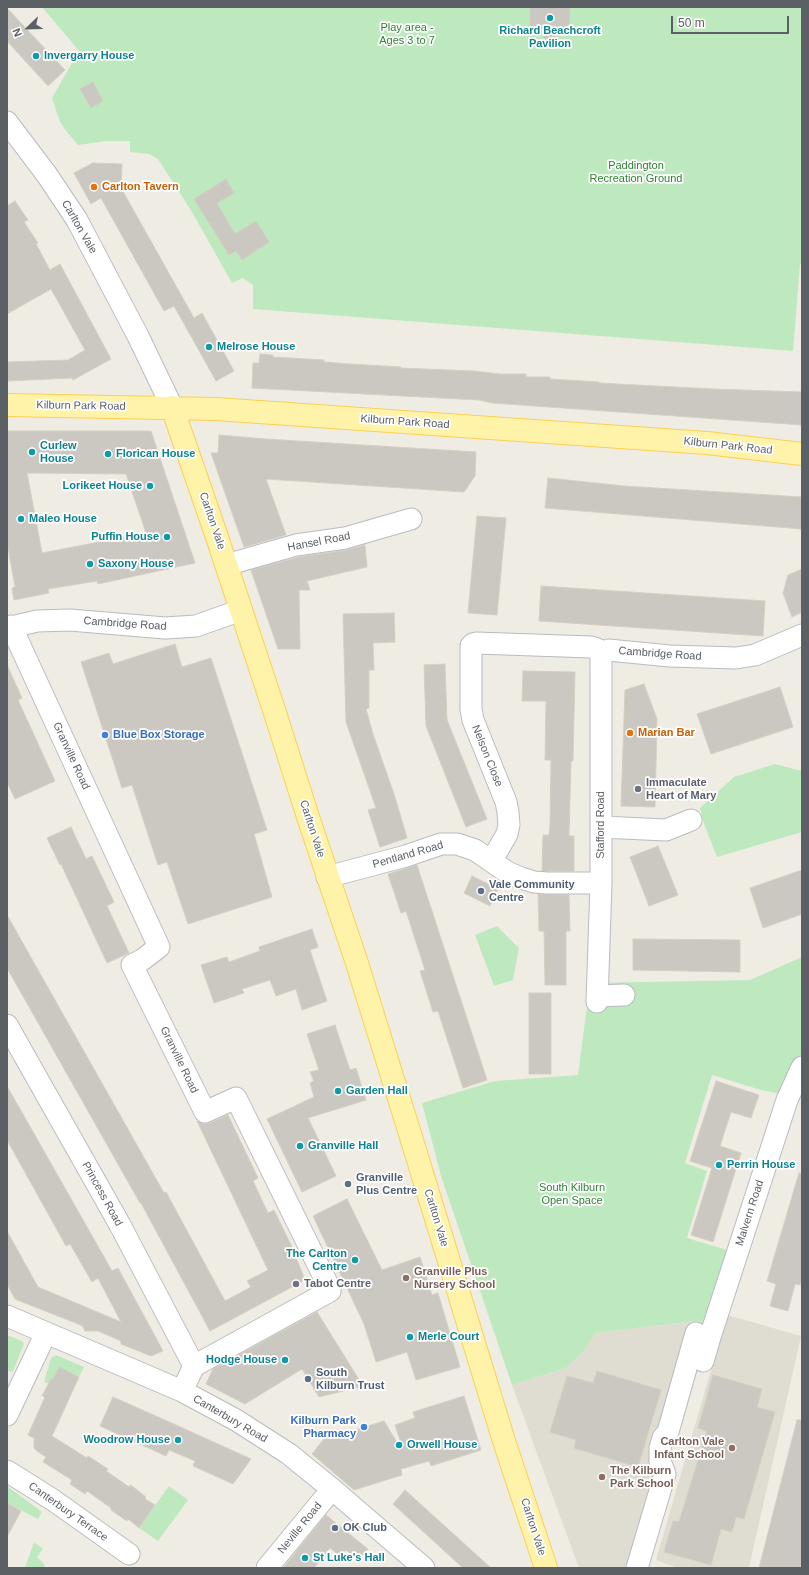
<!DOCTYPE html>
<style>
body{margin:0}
#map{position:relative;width:809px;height:1575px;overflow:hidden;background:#efede3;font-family:Helvetica,sans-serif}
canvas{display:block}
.frame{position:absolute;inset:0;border:8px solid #5b6065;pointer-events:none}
.north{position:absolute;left:8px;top:8px;width:40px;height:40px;-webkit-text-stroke:3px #fff;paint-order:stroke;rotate:247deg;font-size:11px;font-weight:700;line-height:16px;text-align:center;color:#5b6065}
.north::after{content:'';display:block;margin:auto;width:14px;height:18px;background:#5b6065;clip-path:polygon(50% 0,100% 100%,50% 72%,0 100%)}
.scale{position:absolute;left:671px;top:16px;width:118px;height:18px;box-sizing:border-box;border:2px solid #5b6065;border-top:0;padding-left:5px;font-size:12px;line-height:14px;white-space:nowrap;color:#5b6065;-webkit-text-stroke:3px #fff;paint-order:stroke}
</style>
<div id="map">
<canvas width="809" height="1575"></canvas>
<div class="frame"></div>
<div class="north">N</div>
<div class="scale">50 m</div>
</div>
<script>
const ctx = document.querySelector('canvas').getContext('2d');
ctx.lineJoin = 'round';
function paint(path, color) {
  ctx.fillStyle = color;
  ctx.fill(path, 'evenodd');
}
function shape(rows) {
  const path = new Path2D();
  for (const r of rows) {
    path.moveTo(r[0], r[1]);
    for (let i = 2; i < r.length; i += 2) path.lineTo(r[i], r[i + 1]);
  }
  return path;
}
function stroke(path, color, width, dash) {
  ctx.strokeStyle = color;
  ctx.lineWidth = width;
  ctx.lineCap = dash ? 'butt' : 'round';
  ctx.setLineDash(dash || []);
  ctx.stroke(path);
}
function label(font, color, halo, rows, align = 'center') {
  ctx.font = font + ' Helvetica,sans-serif';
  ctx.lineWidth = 3.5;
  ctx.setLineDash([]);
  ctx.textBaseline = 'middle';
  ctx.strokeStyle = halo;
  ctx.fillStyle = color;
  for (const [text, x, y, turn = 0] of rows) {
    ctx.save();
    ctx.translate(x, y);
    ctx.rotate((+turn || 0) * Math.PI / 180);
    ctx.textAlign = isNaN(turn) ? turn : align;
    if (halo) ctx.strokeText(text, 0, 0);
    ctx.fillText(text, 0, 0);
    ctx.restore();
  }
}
paint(shape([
 [727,1315,801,1336,749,1568,678,1568,656,1560],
 [694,1321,705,1322,632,1568,579,1568,512,1385,566,1368,584,1351,595,1333]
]), '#dfdcd2');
paint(shape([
 [42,7,802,7,802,264,800,264,793,351,253,309,253,285,243,278,232,283,192,212,158,159,149,154,130,152,130,141,106,141,78,145,67,132,60,122,52,98,76,56,80,52],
 [775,764,802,771,802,832,717,857,704,824,700,808,734,777],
 [497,926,519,948,513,980,494,986,475,935],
 [802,957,802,1053,781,1094,761,1090,712,1075,685,1163,707,1171,687,1238,727,1250,705,1322,694,1321,595,1333,584,1351,566,1368,512,1385,441,1176,422,1103,495,1081,578,1075,590,983,750,980],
 [7,1335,22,1341,24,1344,13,1371,11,1372,7,1370],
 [56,1355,84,1367,79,1377,59,1368,53,1379,51,1379,49,1384,44,1382,51,1358],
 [7,1486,42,1512,38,1519,7,1503],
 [169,1486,188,1500,158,1541,139,1528],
 [34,1542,43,1549,37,1557,45,1565,43,1568,25,1568]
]), '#bee9bf');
const building = shape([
 [530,7,570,7,569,30,556,29,556,48,543,48,544,29,530,29,530,7],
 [7,8,65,70,48,86,7,41,7,8],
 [93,82,103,101,91,108,80,89,93,82],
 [93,163,122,164,121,188,194,318,202,313,234,371,216,381,174,306,164,311,101,198,91,204,74,173,93,163],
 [226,179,234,193,217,203,235,234,256,221,269,242,242,260,236,251,229,255,194,199,226,179],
 [15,201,28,220,24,222,38,243,36,244,50,270,60,264,111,359,73,380,72,378,7,381,7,362,68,360,85,350,51,289,7,314,7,206,15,201],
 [260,354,273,355,273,357,324,360,324,362,350,364,401,367,401,368,474,371,499,374,526,374,526,377,550,377,550,379,599,382,599,383,713,389,802,392,802,425,492,403,479,400,252,388,253,363,259,363,260,354],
 [7,431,151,431,195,563,98,584,97,581,48,589,49,593,14,600,12,588,15,587,7,542,7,431],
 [27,473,126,474,146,533,42,553,27,473],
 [219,435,266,439,476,452,475,476,464,492,266,479,286,535,244,547,211,453,218,453,219,435],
 [548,478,624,486,802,497,802,529,545,508,548,478],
 [477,516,506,518,497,615,468,613,477,516],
 [365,545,367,567,307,581,310,590,299,590,300,649,278,649,251,570,299,557,347,550,365,545],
 [802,569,802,612,792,617,783,593,788,575,802,569],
 [541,586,765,601,763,636,539,621,541,586],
 [394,613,395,642,373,643,374,670,369,670,369,708,366,709,373,734,395,797,407,838,380,847,368,810,376,808,346,722,343,614,394,613],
 [175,644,182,667,211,658,267,830,254,834,272,897,188,924,167,862,158,865,132,785,122,788,81,662,109,653,113,664,175,644],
 [445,664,447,720,487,819,466,827,426,726,424,665,445,664],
 [7,665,22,698,18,700,55,781,15,799,7,782,7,665],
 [523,671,575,672,573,761,571,761,569,836,574,836,574,871,542,871,543,835,549,835,550,823,551,760,545,760,546,701,522,701,523,671],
 [644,684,657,719,655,807,621,806,625,690,644,684],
 [780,687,793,727,711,754,697,714,780,687],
 [71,827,86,859,92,856,114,902,107,906,129,953,107,963,61,864,60,865,47,838,71,827],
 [658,846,678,895,649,906,630,857,658,846],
 [417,865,487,1080,463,1088,438,1011,433,1012,420,971,425,970,406,911,401,913,388,874,417,865],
 [802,870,802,914,763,928,750,888,802,870],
 [472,876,498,889,490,906,464,893,472,876],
 [538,894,569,895,570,931,566,931,566,985,545,985,544,931,539,931,538,894],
 [7,915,164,1193,166,1192,225,1301,251,1287,247,1281,268,1270,197,1121,204,1124,210,1123,228,1115,258,1178,253,1181,268,1213,274,1210,291,1245,305,1280,210,1331,141,1203,140,1203,7,968,7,915],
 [312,929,318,947,310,950,327,1001,302,1010,296,989,276,996,270,980,242,989,244,993,214,1003,201,965,227,957,229,962,260,951,259,947,312,929],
 [633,939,740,940,740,972,633,970,633,939],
 [529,993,551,993,551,1074,529,1074,529,993],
 [335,1025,350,1070,356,1068,366,1100,308,1118,336,1176,302,1192,267,1119,314,1097,310,1083,314,1081,310,1072,319,1070,307,1034,335,1025],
 [716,1081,759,1095,751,1118,731,1112,720,1146,741,1153,713,1242,691,1235,712,1168,690,1161,716,1081],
 [7,1086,112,1271,118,1268,163,1351,151,1356,121,1344,121,1341,98,1331,85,1331,83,1326,15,1299,7,1284,7,1231,38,1287,121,1322,98,1278,92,1282,70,1244,66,1246,7,1140,7,1086],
 [799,1173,802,1174,802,1279,800,1285,795,1284,788,1311,770,1306,776,1284,767,1281,799,1173],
 [347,1199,382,1270,420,1257,432,1295,438,1293,460,1367,416,1380,407,1352,376,1362,364,1324,313,1216,347,1199],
 [317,1312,363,1386,319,1397,302,1369,245,1404,206,1384,213,1369,317,1312],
 [59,1367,79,1377,52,1436,87,1458,88,1456,108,1469,106,1471,129,1487,130,1485,132,1486,146,1497,145,1499,155,1505,139,1528,128,1519,127,1521,111,1510,111,1508,87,1491,85,1494,70,1484,72,1480,43,1462,46,1457,37,1451,34,1448,34,1438,28,1435,45,1397,42,1396,51,1379,53,1379,59,1367],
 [597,1371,661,1390,638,1467,574,1448,576,1440,550,1432,567,1376,593,1383,597,1371],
 [713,1375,762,1389,757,1407,775,1412,744,1519,736,1517,732,1532,721,1529,711,1565,664,1552,673,1521,679,1522,707,1431,698,1428,713,1375],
 [464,1396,481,1450,431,1466,429,1461,401,1469,402,1475,354,1490,312,1454,323,1440,384,1421,398,1444,401,1443,395,1425,415,1418,413,1412,464,1396],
 [113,1397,176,1425,251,1459,233,1484,193,1466,195,1461,169,1450,166,1456,100,1426,113,1397],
 [797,1420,802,1420,802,1568,759,1568,797,1420],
 [405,1490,491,1568,463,1568,393,1504,405,1490],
 [7,1503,21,1511,7,1537,7,1503],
 [326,1515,368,1549,359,1560,346,1550,340,1556,330,1548,314,1568,283,1568,326,1515]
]);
paint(building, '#cac8c0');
stroke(building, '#d5cfc1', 1);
const minor = shape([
 [7,122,47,175,77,220,138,336,172,407],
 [226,565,296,545,345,538,411,519],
 [11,626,159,947,142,960,132,965,205,1112,236,1098,330,1289,330,1291,194,1366,182,1391],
 [7,628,37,621,70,620,165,628,196,626,241,610],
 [601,827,666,830,691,820],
 [492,860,507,834,509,825,508,812,506,802,473,720,471,709,471,646,473,644,476,643,591,647,597,649,601,654,608,650,670,656,736,658,755,655,802,635],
 [327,877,406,856,441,844,457,844,475,850,507,872,521,878,534,882,547,883,601,883],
 [597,996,624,995],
 [597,1002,601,883,601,654],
 [7,1025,120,1225,194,1366],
 [7,1316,182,1391,236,1420,289,1454,332,1489,424,1568],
 [703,1361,710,1337,787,1100,802,1067],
 [7,1415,46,1333],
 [7,1471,53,1500,129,1554],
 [267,1568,332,1489],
 [637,1568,665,1474,660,1461,660,1448,663,1438,668,1432,696,1333]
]);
const major = shape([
 [7,405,216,409,707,443,802,454],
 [172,407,217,537,276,716,308,817,356,960,411,1137,504,1441,546,1568]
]);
stroke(minor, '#b8bbc1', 23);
stroke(major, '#fbd050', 24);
stroke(minor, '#fff', 21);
stroke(major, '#fff3a9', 22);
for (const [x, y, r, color] of [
 [550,18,4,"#0f9aa8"],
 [36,56,4,"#0f9aa8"],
 [94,187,4,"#e8710a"],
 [209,347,4,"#0f9aa8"],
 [32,452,4,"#0f9aa8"],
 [108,454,4,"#0f9aa8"],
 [150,486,4,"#0f9aa8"],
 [21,519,4,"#0f9aa8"],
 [167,537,4,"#0f9aa8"],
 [90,564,4,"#0f9aa8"],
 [630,733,4,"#e8710a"],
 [105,735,4,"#3f7fe0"],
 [638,789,4,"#6b7280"],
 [481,891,4,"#5c6f8a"],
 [338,1091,4,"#0f9aa8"],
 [300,1146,4,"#0f9aa8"],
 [719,1165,4,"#0f9aa8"],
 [348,1184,4,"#5c6f8a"],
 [355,1260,4,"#0f9aa8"],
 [406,1278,4,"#8d6e63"],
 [296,1284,4,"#6b7280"],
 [410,1337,4,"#0f9aa8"],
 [285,1360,4,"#0f9aa8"],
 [308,1379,4,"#5c6f8a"],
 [364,1427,4,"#3f7fe0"],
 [178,1440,4,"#0f9aa8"],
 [399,1445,4,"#0f9aa8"],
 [732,1448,4,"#8d6e63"],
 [602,1477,4,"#8d6e63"],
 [335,1528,4,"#5c6f8a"],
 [305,1558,4,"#0f9aa8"]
]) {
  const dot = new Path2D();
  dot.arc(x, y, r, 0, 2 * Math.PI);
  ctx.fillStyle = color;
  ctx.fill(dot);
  stroke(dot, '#fff', 1.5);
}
label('11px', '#2e8234', '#fff', [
 ["Play area -",407,28],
 ["Ages 3 to 7",407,41],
 ["Paddington",636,166],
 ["Recreation Ground",636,179],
 ["South Kilburn",572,1188],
 ["Open Space",572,1201]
]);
label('bold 11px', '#0d838f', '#fff', [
 ["Richard Beachcroft",550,31,"center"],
 ["Pavilion",550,44,"center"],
 ["Invergarry House",44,56],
 ["Melrose House",217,347],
 ["Curlew",40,446],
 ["House",40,459],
 ["Florican House",116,454],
 ["Lorikeet House",142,486,"right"],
 ["Maleo House",29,519],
 ["Puffin House",159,537,"right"],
 ["Saxony House",98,564],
 ["Garden Hall",346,1091],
 ["Granville Hall",308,1146],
 ["Perrin House",727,1165],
 ["The Carlton",347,1254,"right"],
 ["Centre",347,1267,"right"],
 ["Merle Court",418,1337],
 ["Hodge House",277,1360,"right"],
 ["Woodrow House",170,1440,"right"],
 ["Orwell House",407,1445],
 ["St Luke's Hall",313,1558]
], 'left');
label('bold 11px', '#c56008', '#fff', [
 ["Carlton Tavern",102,187],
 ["Marian Bar",638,733]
], 'left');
label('11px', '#5b6065', '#fff', [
 ["Carlton Vale",79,227,60],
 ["Kilburn Park Road",81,406,1],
 ["Kilburn Park Road",405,422,4],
 ["Kilburn Park Road",728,446,6],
 ["Carlton Vale",212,521,71],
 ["Hansel Road",319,542,-11],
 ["Cambridge Road",125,624,4],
 ["Cambridge Road",660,654,4],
 ["Granville Road",71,756,65],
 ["Nelson Close",487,756,68],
 ["Stafford Road",601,825,-90],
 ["Carlton Vale",312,829,72],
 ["Pentland Road",408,855,-16],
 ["Granville Road",179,1060,64],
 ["Princess Road",102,1194,61],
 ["Malvern Road",750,1213,-72],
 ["Carlton Vale",436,1218,73],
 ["Canterbury Road",230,1419,30],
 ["Canterbury Terrace",68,1512,35],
 ["Carlton Vale",533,1527,72],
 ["Neville Road",300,1528,-51]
]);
label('bold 11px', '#366cbe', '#fff', [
 ["Blue Box Storage",113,735],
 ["Kilburn Park",356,1421,"right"],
 ["Pharmacy",356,1434,"right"]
], 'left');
label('bold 11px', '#5b616d', '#fff', [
 ["Immaculate",646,783],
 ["Heart of Mary",646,796],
 ["Tabot Centre",304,1284]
], 'left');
label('bold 11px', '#4e5e75', '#fff', [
 ["Vale Community",489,885],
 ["Centre",489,898],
 ["Granville",356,1178],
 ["Plus Centre",356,1191],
 ["South",316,1373],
 ["Kilburn Trust",316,1386],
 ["OK Club",343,1528]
], 'left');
label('bold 11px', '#785e54', '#fff', [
 ["Granville Plus",414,1272],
 ["Nursery School",414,1285],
 ["Carlton Vale",724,1442,"right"],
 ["Infant School",724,1455,"right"],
 ["The Kilburn",610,1471],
 ["Park School",610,1484]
], 'left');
</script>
